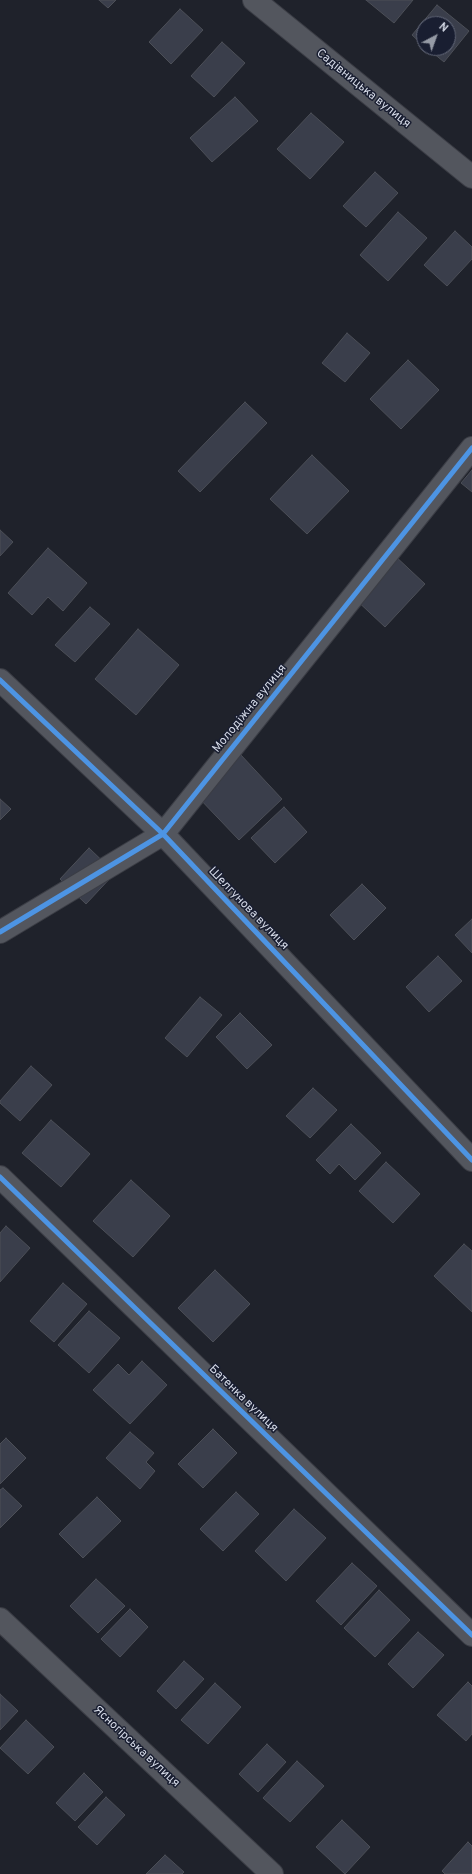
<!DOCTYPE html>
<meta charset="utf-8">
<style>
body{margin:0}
#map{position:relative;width:472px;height:1874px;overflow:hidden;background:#1f222b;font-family:Overpass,sans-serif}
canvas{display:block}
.north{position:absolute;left:416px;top:16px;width:40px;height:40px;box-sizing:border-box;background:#191e31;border:1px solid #64697a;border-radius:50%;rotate:41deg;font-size:11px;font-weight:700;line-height:16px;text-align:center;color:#d5dae7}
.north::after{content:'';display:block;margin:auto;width:14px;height:18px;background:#959aa5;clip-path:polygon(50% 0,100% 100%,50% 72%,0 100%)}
</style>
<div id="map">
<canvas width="472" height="1874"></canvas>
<div class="north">N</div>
</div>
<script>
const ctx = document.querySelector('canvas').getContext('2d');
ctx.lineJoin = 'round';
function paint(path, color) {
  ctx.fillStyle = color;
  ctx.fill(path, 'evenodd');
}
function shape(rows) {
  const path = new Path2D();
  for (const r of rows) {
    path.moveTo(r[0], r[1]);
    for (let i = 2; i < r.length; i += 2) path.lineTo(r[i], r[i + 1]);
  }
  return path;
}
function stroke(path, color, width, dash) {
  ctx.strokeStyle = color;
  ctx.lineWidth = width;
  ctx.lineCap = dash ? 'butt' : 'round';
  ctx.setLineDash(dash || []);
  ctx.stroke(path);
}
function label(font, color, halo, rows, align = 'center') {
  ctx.font = font + ' Overpass,sans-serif';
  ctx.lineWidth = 3;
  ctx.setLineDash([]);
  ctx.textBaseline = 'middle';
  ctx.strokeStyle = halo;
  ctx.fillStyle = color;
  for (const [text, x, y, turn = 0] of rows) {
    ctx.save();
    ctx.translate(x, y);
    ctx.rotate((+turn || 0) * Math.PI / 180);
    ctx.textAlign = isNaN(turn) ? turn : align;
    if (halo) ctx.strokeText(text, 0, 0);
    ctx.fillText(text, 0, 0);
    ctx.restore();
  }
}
const building = shape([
 [99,0,116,0,108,8,99,0],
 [366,0,413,0,394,23,366,0],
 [437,5,469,31,444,62,427,48,448,48,448,24,424,24,424,46,412,35,437,5],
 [180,9,203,30,171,64,149,42,180,9],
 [222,42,245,63,214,97,191,76,222,42],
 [235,97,258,121,212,162,190,138,235,97],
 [311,113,344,142,310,179,277,149,311,113],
 [375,172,398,193,366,227,343,206,375,172],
 [398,212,427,238,388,281,360,255,398,212],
 [455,231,472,247,472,259,447,286,424,265,455,231],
 [347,333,370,353,345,382,322,363,347,333],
 [408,360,439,390,401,429,370,399,408,360],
 [245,402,267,423,200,492,178,471,245,402],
 [312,455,349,491,307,534,270,499,312,455],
 [472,470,472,492,461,483,472,470],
 [0,530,13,542,0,556,0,530],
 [48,548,87,583,63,611,48,597,32,615,8,593,48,548],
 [393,554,425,584,385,627,353,597,393,554],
 [90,607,110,624,75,662,55,645,90,607],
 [138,629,179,665,136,715,95,679,138,629],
 [240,754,282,799,239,840,197,796,240,754],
 [0,799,11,809,0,820,0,799],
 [284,807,307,832,275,863,251,838,284,807],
 [89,848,115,873,86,904,60,879,89,848],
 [362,884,386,908,354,940,330,915,362,884],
 [472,919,472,953,455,935,472,919],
 [438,956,462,981,429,1012,406,987,438,956],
 [200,997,222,1015,187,1057,165,1038,200,997],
 [240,1013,272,1045,247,1069,216,1037,240,1013],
 [31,1066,52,1085,20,1121,0,1103,0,1101,31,1066],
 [313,1088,337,1110,310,1138,286,1116,313,1088],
 [51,1120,90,1154,61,1187,22,1153,51,1120],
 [351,1124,381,1153,355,1180,339,1164,330,1174,316,1160,351,1124],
 [386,1162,420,1194,393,1223,359,1191,386,1162],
 [131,1180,170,1216,133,1257,93,1221,131,1180],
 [6,1226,30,1248,0,1282,0,1233,6,1226],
 [464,1244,472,1251,472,1312,434,1276,464,1244],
 [215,1270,250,1304,213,1342,178,1308,215,1270],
 [63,1283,87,1304,54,1342,30,1321,63,1283],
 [89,1311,120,1338,89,1373,58,1345,89,1311],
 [142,1361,167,1385,130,1424,93,1390,118,1364,129,1375,142,1361],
 [213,1429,237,1453,203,1488,178,1464,213,1429],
 [130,1432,154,1453,146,1462,155,1471,140,1489,106,1458,130,1432],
 [6,1438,26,1458,0,1484,0,1444,6,1438],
 [3,1488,22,1506,0,1528,0,1490,3,1488],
 [236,1492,259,1514,223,1551,200,1529,236,1492],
 [97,1497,121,1521,83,1558,59,1534,97,1497],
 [294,1509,326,1538,286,1581,255,1551,294,1509],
 [352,1563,377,1586,341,1625,316,1601,352,1563],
 [96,1579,125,1606,98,1633,70,1606,96,1579],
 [379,1590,410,1620,375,1657,344,1628,379,1590],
 [130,1609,148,1627,120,1657,101,1639,130,1609],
 [418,1632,444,1655,413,1688,388,1664,418,1632],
 [184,1661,204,1679,176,1709,157,1691,184,1661],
 [468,1682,472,1686,472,1734,466,1741,437,1715,468,1682],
 [215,1683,241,1707,208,1744,181,1720,215,1683],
 [0,1694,18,1711,0,1730,0,1694],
 [26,1720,54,1747,28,1774,0,1748,26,1720],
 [267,1744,286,1762,258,1792,239,1774,267,1744],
 [297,1761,324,1786,290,1822,263,1798,297,1761],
 [84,1773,103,1792,75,1821,56,1803,84,1773],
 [106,1797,125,1815,97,1845,78,1827,106,1797],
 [342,1820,370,1847,345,1874,316,1847,342,1820],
 [468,1842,472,1846,472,1874,445,1874,442,1871,468,1842],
 [165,1855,184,1872,182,1874,146,1874,165,1855]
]);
paint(building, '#3a3e4b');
stroke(building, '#4c4f57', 1);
const minor = shape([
 [254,0,472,177],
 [0,680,163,834,472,1160],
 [0,932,163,834,472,448],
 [0,1177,472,1635],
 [0,1619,272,1874]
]);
stroke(minor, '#3b3d45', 24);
stroke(minor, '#53565e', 22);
stroke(shape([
 [0,680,163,834,472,1160],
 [0,932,163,834,472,448],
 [0,1177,472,1635]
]), '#4d94e3', 5);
label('12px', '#d5dae7', '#191e31', [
 ["Садівницька вулиця",363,89,39],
 ["Молодіжна вулиця",250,709,-51],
 ["Шелгунова вулиця",248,909,46],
 ["Батенка вулиця",243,1399,44],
 ["Ясногірська вулиця",136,1747,43]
]);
</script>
